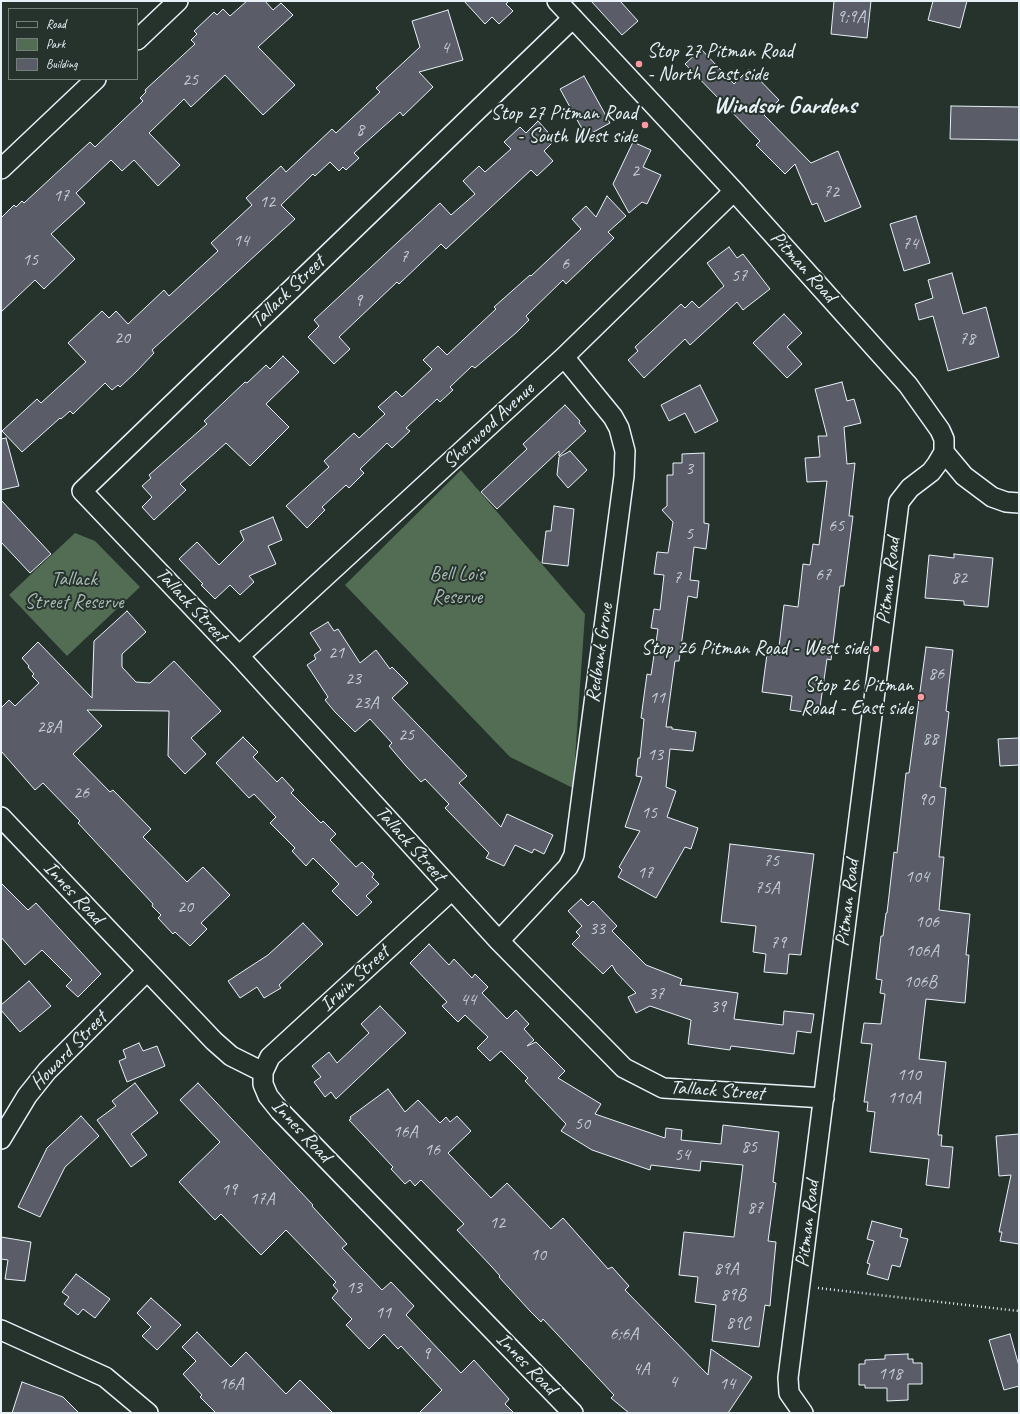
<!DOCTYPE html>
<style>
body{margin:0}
#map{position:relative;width:1020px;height:1414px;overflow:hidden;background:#26332d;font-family:Caveat,sans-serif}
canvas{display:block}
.frame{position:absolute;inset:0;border:2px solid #e8f1f8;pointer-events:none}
.legend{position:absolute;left:8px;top:8px;width:130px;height:72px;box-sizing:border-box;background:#26332d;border:1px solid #747f7e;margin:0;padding:5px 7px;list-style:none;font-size:12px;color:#e8f1f8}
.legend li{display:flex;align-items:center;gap:8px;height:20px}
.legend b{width:20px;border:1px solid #747f7e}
</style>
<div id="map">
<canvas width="1020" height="1414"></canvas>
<div class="frame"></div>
<ul class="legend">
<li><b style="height:5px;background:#26332d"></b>Road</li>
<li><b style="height:11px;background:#536d54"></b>Park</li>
<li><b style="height:11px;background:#5a5c68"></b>Building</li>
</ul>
</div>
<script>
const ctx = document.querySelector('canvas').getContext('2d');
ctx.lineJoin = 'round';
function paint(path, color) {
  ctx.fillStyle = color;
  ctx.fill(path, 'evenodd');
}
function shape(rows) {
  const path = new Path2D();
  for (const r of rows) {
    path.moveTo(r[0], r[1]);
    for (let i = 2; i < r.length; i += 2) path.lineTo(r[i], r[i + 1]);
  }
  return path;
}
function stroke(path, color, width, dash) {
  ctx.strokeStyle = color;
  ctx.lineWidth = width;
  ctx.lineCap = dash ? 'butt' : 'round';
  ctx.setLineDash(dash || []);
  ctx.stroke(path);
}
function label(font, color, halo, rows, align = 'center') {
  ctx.font = font + ' Caveat,sans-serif';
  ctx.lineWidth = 4;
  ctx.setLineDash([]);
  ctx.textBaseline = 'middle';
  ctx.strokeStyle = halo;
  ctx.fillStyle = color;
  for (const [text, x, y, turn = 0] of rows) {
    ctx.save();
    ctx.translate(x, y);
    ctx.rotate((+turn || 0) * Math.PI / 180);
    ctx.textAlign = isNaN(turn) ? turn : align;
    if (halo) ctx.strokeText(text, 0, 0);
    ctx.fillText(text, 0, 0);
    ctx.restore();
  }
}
paint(shape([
 [461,470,585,614,573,788,510,757,345,585],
 [75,533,95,541,140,587,67,656,9,595]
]), '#536d54');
const building = shape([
 [247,1,265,1,273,10,281,3,293,15,258,47,295,85,263,115,225,75,191,107,184,99,149,133,180,165,158,186,134,160,122,171,111,160,76,193,85,203,51,234,75,259,44,289,35,280,1,312,1,218,14,205,16,207,22,201,24,203,90,142,95,147,143,101,140,98,146,92,145,90,195,44,191,40,197,34,194,31,214,12,217,15,223,9,230,16,247,1],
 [464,1,509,1,506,4,513,11,499,24,492,17,485,24,464,1],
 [591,1,620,1,638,21,622,35,591,1],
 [834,1,871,1,867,38,831,34,834,1],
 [933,1,967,1,960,28,928,20,933,1],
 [448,10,463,60,419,72,433,87,403,116,400,112,354,153,359,158,346,170,343,167,339,171,330,162,315,176,313,174,281,205,295,219,152,350,154,353,136,372,120,387,118,385,112,390,105,383,73,414,70,411,61,419,60,418,22,452,2,431,37,399,41,403,86,362,68,343,102,311,109,318,116,311,128,324,164,290,169,296,218,251,211,243,252,205,246,198,281,166,286,172,332,129,336,133,380,92,376,88,420,47,412,21,448,10],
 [701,49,734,84,749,69,779,100,764,115,811,163,838,151,861,207,825,222,817,203,812,205,795,164,785,174,756,145,760,141,685,64,701,49],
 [584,76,610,123,586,136,560,89,584,76],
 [951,106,1019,107,1019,140,950,139,951,106],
 [538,121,555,140,544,151,553,161,537,176,531,170,446,249,441,244,399,284,397,282,339,337,350,349,334,364,308,337,319,326,314,320,440,203,451,215,475,194,463,181,479,166,485,172,511,149,504,142,520,127,526,133,538,121],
 [633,142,651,150,643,167,661,175,647,204,642,202,629,213,613,184,633,142],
 [607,196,626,216,608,232,614,238,566,284,563,280,526,316,529,320,517,332,475,368,472,366,450,387,453,390,440,402,437,399,406,428,410,431,392,448,387,443,360,469,364,473,349,488,346,485,322,507,325,510,307,528,286,506,329,467,324,461,354,433,359,438,385,414,378,407,396,391,402,397,432,369,423,360,438,346,447,355,496,309,494,307,530,275,531,276,581,229,572,219,586,206,596,217,607,196],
 [916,216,930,263,904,271,890,224,916,216],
 [729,247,737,258,743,254,770,289,743,310,737,302,690,345,685,339,644,378,628,360,638,351,635,347,681,304,685,308,692,301,699,308,724,286,707,263,729,247],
 [952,273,963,314,986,307,999,357,948,371,933,316,919,320,915,304,933,298,928,280,952,273],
 [784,314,802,333,787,347,802,364,787,378,753,343,784,314],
 [283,356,299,372,266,404,289,427,250,466,226,443,180,484,186,490,154,520,142,507,152,497,142,486,151,478,149,475,207,424,204,421,245,382,247,383,266,365,270,369,283,356],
 [842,382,847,401,854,399,861,423,844,427,847,464,855,463,849,516,853,516,844,586,840,586,831,660,827,659,819,714,790,710,792,696,762,692,767,654,778,655,784,605,798,607,803,564,810,565,813,544,819,545,827,481,807,482,805,458,820,457,818,436,827,436,815,389,842,382],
 [700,385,718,421,695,433,685,413,669,421,661,405,700,385],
 [565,405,580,421,579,423,586,431,559,456,559,451,497,509,481,492,527,449,523,444,565,405],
 [6,438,19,486,1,490,1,439,6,438],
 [570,451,587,470,568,488,557,475,559,457,570,451],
 [704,453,704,523,709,524,706,549,694,547,690,580,699,581,697,598,688,596,679,661,675,661,666,727,672,727,672,729,696,732,693,751,670,749,666,787,676,791,667,817,698,828,691,849,685,847,656,898,618,877,622,870,619,867,640,831,625,827,642,777,636,776,638,758,640,758,644,719,641,718,647,674,651,675,658,629,651,628,654,609,660,610,664,575,654,574,657,552,668,553,673,522,662,510,667,506,667,475,673,475,673,463,682,463,682,454,704,453],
 [1,500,51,554,30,573,1,542,1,500],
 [554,506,574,509,568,566,542,563,546,531,551,531,554,506],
 [273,517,282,540,268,546,276,564,249,576,254,582,240,595,230,585,215,599,201,585,203,584,179,559,197,542,219,565,244,540,240,531,273,517],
 [954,554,993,558,988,607,964,605,964,601,925,598,929,555,954,558,954,554],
 [127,611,146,632,122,654,122,667,136,682,150,683,174,661,221,711,191,738,206,754,185,774,168,756,169,711,87,710,102,726,73,754,110,792,113,790,151,829,143,837,187,882,203,867,230,895,201,923,207,929,190,946,175,932,173,934,158,918,161,915,152,906,153,904,78,823,80,821,43,783,35,790,1,751,1,708,9,700,15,706,39,683,32,676,34,674,28,667,29,666,22,658,38,642,92,698,94,641,127,611],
 [328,622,334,631,338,629,360,663,376,650,390,669,392,667,408,683,392,698,467,776,459,783,501,827,507,814,553,835,544,854,534,849,532,853,515,845,504,866,486,858,489,853,445,808,449,804,425,779,421,782,406,766,389,746,392,743,370,719,355,732,335,712,325,700,328,697,307,665,316,659,314,655,321,650,310,633,328,622],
 [926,647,953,650,946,711,949,712,940,787,946,788,939,857,944,857,939,910,970,914,966,955,969,955,965,1003,926,999,919,1059,946,1062,938,1135,942,1135,941,1146,953,1147,949,1188,926,1185,929,1159,870,1152,875,1112,867,1111,868,1102,864,1102,872,1044,861,1043,864,1023,881,1024,885,994,880,993,882,980,876,979,881,936,883,936,886,913,887,913,894,852,897,853,906,773,909,773,926,647],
 [243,737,258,752,253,757,277,782,282,777,294,790,291,793,321,823,323,821,336,834,330,840,356,867,362,862,374,874,372,877,379,884,366,896,372,902,357,916,332,891,339,884,313,858,306,866,292,851,295,848,270,823,276,817,254,794,249,798,216,763,243,737],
 [1019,738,1019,765,1000,766,998,739,1019,738],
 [730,844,814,854,801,955,789,954,787,974,764,972,766,954,753,952,756,926,721,922,730,844],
 [1,883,28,910,36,903,101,974,78,997,66,986,72,980,42,950,25,965,1,937,1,883],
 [581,899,588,906,593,901,617,926,612,931,646,965,682,979,680,985,738,993,734,1019,783,1025,784,1011,814,1014,811,1033,797,1031,794,1054,731,1046,730,1050,688,1044,691,1020,650,1006,636,1013,628,997,636,993,616,972,612,965,603,974,572,944,580,936,576,932,582,926,568,911,581,899],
 [303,923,323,944,279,985,281,988,264,998,257,987,240,998,228,981,268,955,303,923],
 [429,944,449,965,454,959,472,978,475,974,488,987,482,993,507,1019,516,1010,529,1024,524,1029,534,1040,527,1046,536,1042,565,1071,558,1078,601,1104,595,1114,665,1138,666,1128,682,1130,681,1140,721,1144,723,1125,779,1132,773,1182,776,1183,768,1241,776,1242,773,1273,770,1306,765,1305,759,1347,712,1341,716,1305,695,1302,698,1277,679,1275,684,1232,734,1237,743,1165,701,1161,700,1171,651,1165,650,1170,592,1150,561,1131,566,1124,525,1081,528,1078,501,1051,490,1061,477,1048,488,1037,465,1015,458,1022,442,1006,447,1002,410,963,429,944],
 [29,981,51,1006,20,1032,1,1010,1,1005,29,981],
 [380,1006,406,1033,336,1099,331,1092,325,1097,314,1082,321,1077,312,1066,329,1052,337,1063,369,1033,361,1024,380,1006],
 [139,1043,143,1051,157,1046,165,1066,127,1082,119,1061,126,1058,123,1050,139,1043],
 [135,1083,158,1113,131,1134,147,1155,131,1167,97,1120,116,1106,112,1101,135,1083],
 [198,1083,313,1205,312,1206,347,1244,342,1248,382,1290,391,1282,414,1306,406,1315,461,1373,474,1360,509,1399,505,1404,514,1413,419,1413,442,1390,401,1346,398,1349,384,1334,369,1349,346,1325,352,1319,332,1298,338,1291,333,1285,336,1282,286,1230,261,1255,221,1214,215,1220,196,1200,179,1182,220,1142,180,1100,198,1083],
 [388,1089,405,1112,418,1100,440,1123,446,1117,450,1122,457,1116,471,1131,448,1153,491,1198,507,1183,551,1229,563,1218,608,1269,612,1267,629,1286,625,1290,708,1375,711,1349,752,1377,728,1413,629,1413,611,1398,614,1395,543,1319,541,1322,530,1311,499,1277,500,1276,492,1267,457,1230,464,1224,421,1180,415,1186,410,1180,405,1184,391,1169,393,1167,349,1120,351,1119,350,1117,388,1089],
 [81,1116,99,1136,65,1167,40,1217,18,1207,47,1148,81,1116],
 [1019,1134,1019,1244,1000,1241,1002,1232,999,1232,1011,1175,999,1176,996,1136,1019,1134],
 [872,1221,902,1229,900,1237,908,1239,900,1267,892,1265,888,1280,867,1274,870,1264,867,1263,874,1241,867,1239,872,1221],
 [1,1237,31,1242,25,1281,5,1279,8,1260,1,1259,1,1237],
 [76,1274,110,1299,95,1318,83,1309,78,1315,64,1304,69,1297,62,1292,76,1274],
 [151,1298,181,1325,157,1350,142,1336,151,1327,137,1313,151,1298],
 [197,1332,231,1367,246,1352,286,1394,300,1380,333,1413,216,1413,200,1397,202,1395,183,1374,196,1361,182,1347,197,1332],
 [1010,1334,1019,1366,1019,1386,1004,1390,989,1340,1010,1334],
 [908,1354,908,1359,913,1359,913,1363,922,1363,922,1384,908,1384,908,1400,887,1401,887,1388,865,1388,865,1385,859,1385,859,1364,865,1364,865,1360,885,1359,885,1355,908,1354],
 [22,1382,63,1397,79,1413,12,1413,22,1382]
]);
paint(building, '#5a5c68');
stroke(building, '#e8f1f8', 1);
const street = shape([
 [557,1,734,191,908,385,940,430,944,439,944,452,937,464,931,472,910,488,899,502,788,1378,789,1393,803,1413],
 [573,18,82,491,239,656,499,941,624,1068,663,1088,824,1098],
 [137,40,178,1],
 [1,169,96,79],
 [944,452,964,476,992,497,1006,502,1019,503],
 [239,656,564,357,734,191],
 [1,817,214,1041,231,1056,263,1072,263,1084,268,1096,280,1111,573,1413],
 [499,941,568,867,574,855,624,476,625,451,619,428,613,417,564,357],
 [263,1072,270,1057,452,890],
 [1,1139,27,1096,47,1071,147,971],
 [1,1330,105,1377,148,1413]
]);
stroke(street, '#e8f1f8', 22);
stroke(shape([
 [818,1288,1019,1311]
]), '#e8f1f8', 2.5, [1, 3]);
stroke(street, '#26332d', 19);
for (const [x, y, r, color] of [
 [639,64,4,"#ff9aa2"],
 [645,125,4,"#ff9aa2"],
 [876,649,4,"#ff9aa2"],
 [921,697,4,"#ff9aa2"]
]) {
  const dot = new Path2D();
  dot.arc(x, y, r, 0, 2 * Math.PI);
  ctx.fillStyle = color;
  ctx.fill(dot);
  stroke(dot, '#26332d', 1.5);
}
label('18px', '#c4ccd4', null, [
 ["9;9A",851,17],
 ["4",445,48],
 ["25",190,80],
 ["8",360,130],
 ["2",635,171],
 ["72",831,192],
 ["17",61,196],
 ["12",267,202],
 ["14",241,241],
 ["74",910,244],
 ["7",404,257],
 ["15",30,260],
 ["6",565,264],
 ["57",739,276],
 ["9",358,301],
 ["20",122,338],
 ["78",967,339],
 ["3",689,469],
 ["65",836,526],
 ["5",689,534],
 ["67",823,575],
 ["7",677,578],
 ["82",959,578],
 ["21",336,653],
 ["86",936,674],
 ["23",353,679],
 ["11",657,698],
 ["23A",366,703],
 ["28A",49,727],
 ["25",406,735],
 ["88",930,739],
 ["13",655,755],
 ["26",81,793],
 ["90",926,800],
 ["15",649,813],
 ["75",771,861],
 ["17",645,873],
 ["104",917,877],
 ["75A",767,888],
 ["20",185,907],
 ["106",927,922],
 ["33",597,929],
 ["79",778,943],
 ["106A",922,951],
 ["106B",920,982],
 ["37",656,994],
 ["44",468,1000],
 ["39",718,1007],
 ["110",909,1075],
 ["110A",904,1098],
 ["50",582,1124],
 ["16A",405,1132],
 ["85",749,1147],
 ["16",432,1150],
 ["54",682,1155],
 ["19",229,1190],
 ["17A",262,1199],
 ["87",755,1208],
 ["12",497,1223],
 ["10",538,1255],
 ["89A",726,1269],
 ["13",354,1288],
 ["89B",733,1295],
 ["11",383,1313],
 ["89C",738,1323],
 ["6;6A",624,1334],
 ["9",426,1354],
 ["4A",641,1369],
 ["118",890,1374],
 ["4",673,1382],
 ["16A",231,1384],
 ["14",727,1384]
]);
label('20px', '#e8f1f8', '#26332d', [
 ["Stop 27 Pitman Road",647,52,"left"],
 ["- North East side",647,75,"left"],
 ["Stop 27 Pitman Road",637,114],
 ["- South West side",637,137],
 ["Stop 26 Pitman Road - West side",868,649],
 ["Stop 26 Pitman",913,686],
 ["Road - East side",913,709]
], 'right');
label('20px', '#e8f1f8', '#26332d', [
 ["Pitman Road",803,267,48],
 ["Tallack Street",288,292,-44],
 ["Sherwood Avenue",489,426,-43],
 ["Pitman Road",889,581,-83],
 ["Tallack Street",191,605,47],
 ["Redbank Grove",600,653,-82],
 ["Tallack Street",410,844,48],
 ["Innes Road",73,893,47],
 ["Pitman Road",848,903,-83],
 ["Irwin Street",355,979,-43],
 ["Howard Street",69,1051,-46],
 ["Tallack Street",717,1091,4],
 ["Innes Road",301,1131,47],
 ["Pitman Road",808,1224,-83],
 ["Innes Road",526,1364,46]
]);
label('20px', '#acbcb6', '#26332d', [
 ["Bell Lois",457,575],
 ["Reserve",457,598],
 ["Tallack",74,580],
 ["Street Reserve",74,603]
]);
label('bold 24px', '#e8f1f8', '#26332d', [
 ["Windsor Gardens",785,107]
]);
</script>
